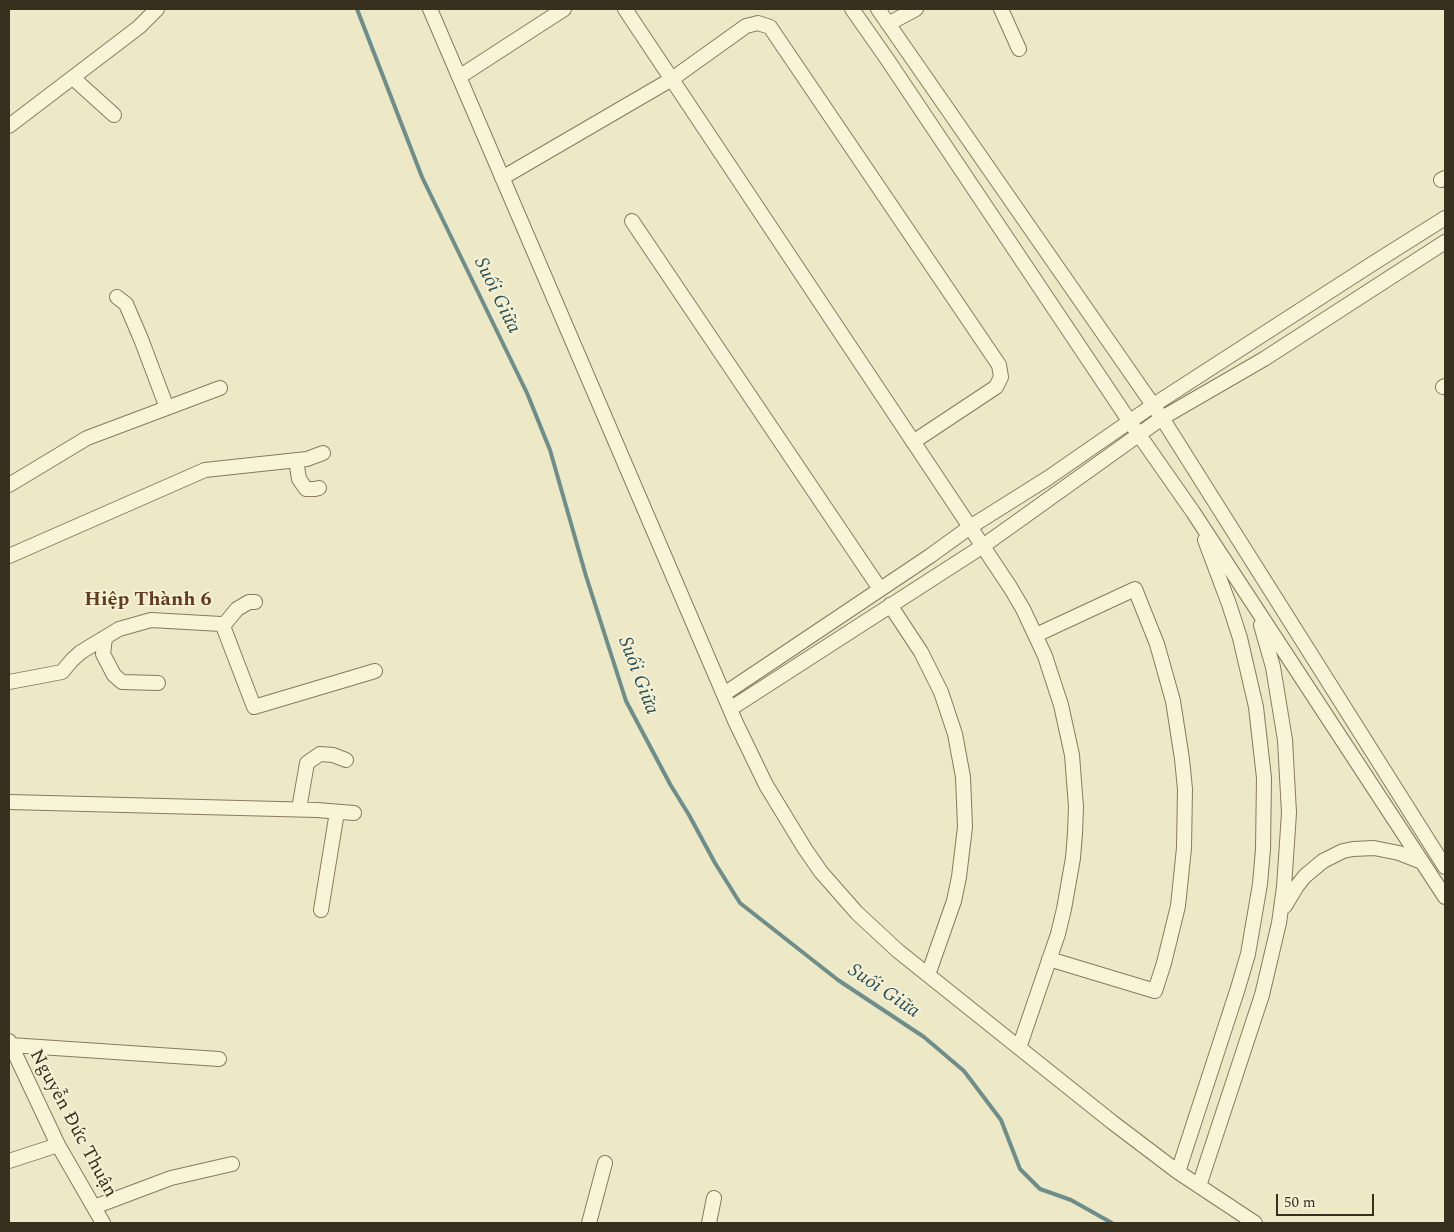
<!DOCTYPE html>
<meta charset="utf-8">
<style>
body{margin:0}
#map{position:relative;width:1454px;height:1232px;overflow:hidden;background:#ede8c5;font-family:Spectral,serif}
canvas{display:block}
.frame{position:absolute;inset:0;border:10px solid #38301f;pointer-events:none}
.scale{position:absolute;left:1276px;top:1194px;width:98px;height:22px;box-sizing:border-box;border:2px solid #38301f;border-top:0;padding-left:6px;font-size:15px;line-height:18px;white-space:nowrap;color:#38301f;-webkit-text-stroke:4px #f4f1d5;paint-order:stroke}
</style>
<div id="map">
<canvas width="1454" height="1232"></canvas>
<div class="frame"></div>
<div class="scale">50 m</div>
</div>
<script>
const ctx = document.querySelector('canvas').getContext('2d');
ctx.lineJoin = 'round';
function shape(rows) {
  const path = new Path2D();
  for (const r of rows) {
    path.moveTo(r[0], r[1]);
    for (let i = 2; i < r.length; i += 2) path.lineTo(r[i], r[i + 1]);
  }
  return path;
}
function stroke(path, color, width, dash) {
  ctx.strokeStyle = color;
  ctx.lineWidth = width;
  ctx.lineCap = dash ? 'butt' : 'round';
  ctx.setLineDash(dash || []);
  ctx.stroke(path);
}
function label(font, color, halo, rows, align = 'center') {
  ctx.font = font + ' Spectral,serif';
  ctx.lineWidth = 4;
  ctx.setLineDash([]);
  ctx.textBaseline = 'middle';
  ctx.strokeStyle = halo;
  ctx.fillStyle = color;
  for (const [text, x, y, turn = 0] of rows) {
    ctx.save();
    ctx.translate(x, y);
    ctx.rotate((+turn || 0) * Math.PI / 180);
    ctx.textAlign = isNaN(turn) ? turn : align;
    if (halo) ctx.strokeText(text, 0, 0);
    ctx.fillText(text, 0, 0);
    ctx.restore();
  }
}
stroke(shape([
 [357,9,422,177,527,393,550,450,586,576,626,701,670,784,689,815,715,863,740,903,838,980,924,1037,964,1071,1001,1120,1020,1169,1040,1189,1071,1200,1112,1223]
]), '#6e8e8c', 4);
const minor = shape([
 [430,9,736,723,766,785,805,849,821,872,857,913,898,951,1112,1122,1178,1172,1255,1223],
 [625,9,1010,587,1023,609,1045,656,1061,705,1072,755,1076,807,1075,833,1073,858,1064,909,1058,934,1019,1048],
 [852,9,887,59,1130,422,1193,512,1445,897],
 [878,9,1162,418,1445,867],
 [1001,9,1019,49],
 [888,24,916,9],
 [459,77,564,9],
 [73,78,114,115],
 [9,126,139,27,157,9],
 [502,178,672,79,746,26,758,23,770,27,999,365,1001,377,996,387,913,442],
 [1441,180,1445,178],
 [632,221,880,589],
 [117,297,126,304,141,339,167,408],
 [1443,387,1445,386],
 [296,460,299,479,306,489,315,489,319,488],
 [9,485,87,438,220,388],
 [9,556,205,470,307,459,323,453],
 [890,605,921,652,941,692,955,734,963,777,965,827,959,877,954,901,928,975],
 [223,626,237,609,249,602,255,602],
 [1036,635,1135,589,1157,644,1173,701,1182,759,1185,789,1184,848,1178,906,1164,963,1155,991,1049,959],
 [105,638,103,654,114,675,122,682,158,683],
 [9,682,62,672,72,660,81,652,119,629,151,620,221,624,223,626,254,707,375,671],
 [724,694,930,556,970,527,1048,478,1152,406,1372,264,1445,218],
 [730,709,983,546,1162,418,1264,359,1445,242],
 [9,802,317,810,354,813],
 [299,809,307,763,320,754,333,755,346,760],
 [1285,906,1297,886,1305,876,1323,861,1343,851,1353,849,1374,848,1399,853,1422,862],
 [321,910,337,812],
 [9,1041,58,1145,103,1223],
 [10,1045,219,1059],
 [9,1161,58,1145],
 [1178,1172,1238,988,1248,954,1260,884,1263,849,1264,778,1256,707,1240,638,1229,604,1205,540],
 [1199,1186,1262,995,1279,923,1284,887,1289,813,1285,740,1273,667,1261,625],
 [94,1207,171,1178,232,1164],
 [589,1223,605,1163],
 [709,1223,714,1198]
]);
stroke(minor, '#877b5c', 16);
stroke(minor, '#f8f4d8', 14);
label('19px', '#38301f', '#f4f1d5', [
 ["Nguyễn Đức Thuận",72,1124,62]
]);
label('italic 20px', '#2f5257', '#f4f1d5', [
 ["Suối Giữa",496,296,64],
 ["Suối Giữa",637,676,69],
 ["Suối Giữa",883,992,34]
]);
label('bold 20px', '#633b20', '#f4f1d5', [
 ["Hiệp Thành 6",148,601]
]);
</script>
